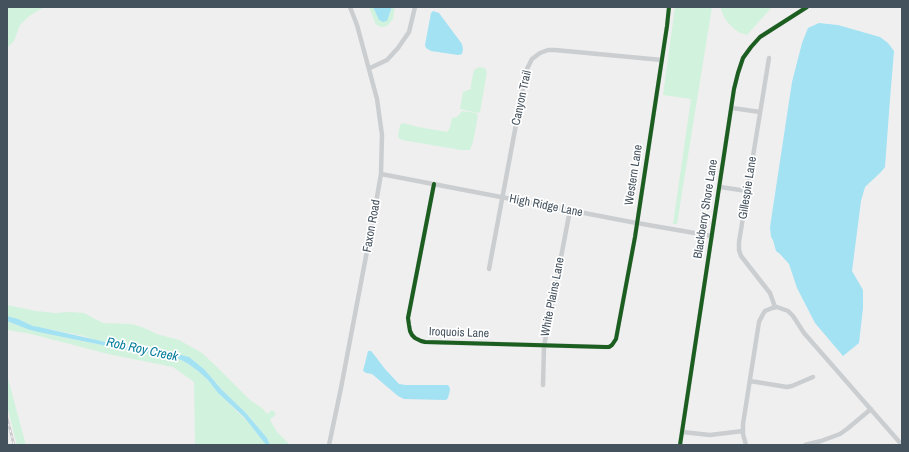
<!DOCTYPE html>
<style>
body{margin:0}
#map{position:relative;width:909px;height:452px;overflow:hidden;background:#f0efef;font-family:"Archivo Narrow",sans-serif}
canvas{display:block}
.frame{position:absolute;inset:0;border:8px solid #44525e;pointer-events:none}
</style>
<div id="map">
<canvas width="909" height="452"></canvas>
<div class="frame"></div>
</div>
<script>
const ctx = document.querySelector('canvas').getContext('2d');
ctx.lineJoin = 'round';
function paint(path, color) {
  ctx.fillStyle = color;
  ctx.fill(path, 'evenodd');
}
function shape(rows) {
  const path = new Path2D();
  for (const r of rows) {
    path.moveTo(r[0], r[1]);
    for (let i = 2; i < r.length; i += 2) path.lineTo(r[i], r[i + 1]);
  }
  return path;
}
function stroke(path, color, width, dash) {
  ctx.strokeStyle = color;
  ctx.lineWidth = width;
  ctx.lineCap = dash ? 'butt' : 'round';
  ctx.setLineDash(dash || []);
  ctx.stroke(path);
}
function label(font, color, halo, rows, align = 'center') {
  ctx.font = font + ' "Archivo Narrow",sans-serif';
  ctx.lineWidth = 3.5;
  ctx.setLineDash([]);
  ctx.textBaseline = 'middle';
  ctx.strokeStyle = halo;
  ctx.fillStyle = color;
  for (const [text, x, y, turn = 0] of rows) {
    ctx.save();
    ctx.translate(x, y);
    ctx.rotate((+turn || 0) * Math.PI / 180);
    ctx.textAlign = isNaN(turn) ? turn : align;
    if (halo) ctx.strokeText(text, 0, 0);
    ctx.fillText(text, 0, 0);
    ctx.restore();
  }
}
paint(shape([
 [7,7,44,7,29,16,20,25,14,41,7,48],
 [369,7,373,7,379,20,389,16,392,7,395,7,393,19,387,26,384,27,378,26,375,23],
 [675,7,712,7,677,224,673,224,691,99,663,95],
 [720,7,772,7,747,35,738,32,731,26,725,19],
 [479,67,485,68,487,72,480,112,478,113,460,109,463,92,471,89,471,84,474,70],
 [462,111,476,113,478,116,473,142,470,150,461,150,402,140,399,138,398,136,400,125,403,123,418,127,447,132,450,128,452,118,457,117],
 [7,305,36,311,56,313,69,312,84,313,99,321,103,323,131,324,142,327,157,334,179,340,202,353,217,367,250,400,262,408,267,414,272,410,276,414,270,420,277,432,290,445,270,445,267,438,245,412,222,390,204,369,189,357,174,353,95,340,84,336,33,326,18,319,7,316],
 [7,321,27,329,38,332,122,349,157,355,165,355,175,357,187,363,198,371,208,380,218,393,248,422,266,445,195,445,194,382,173,367,108,354,31,334,7,330],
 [7,375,26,445,17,445,7,406]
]), '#d1f2dd');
paint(shape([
 [373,7,392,7,387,21,383,22,379,20],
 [433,11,439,13,462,44,463,49,462,54,458,55,431,51,426,48,425,45,431,13],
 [819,23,838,25,880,37,888,43,894,51,890,99,885,167,881,172,865,187,861,201,852,271,863,290,863,308,859,343,843,356,815,323,797,288,789,264,780,254,776,251,773,240,771,237,770,227,792,82,802,43,808,28],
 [7,316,18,319,33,326,39,327,119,345,174,353,189,357,204,369,222,390,245,412,267,438,270,445,266,445,244,417,218,393,208,380,198,371,187,363,175,357,165,355,157,355,122,349,38,332,27,329,7,321],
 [368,351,371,351,372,352,385,369,399,384,406,385,447,385,449,386,450,390,448,398,446,400,404,399,398,396,372,374,366,373,363,371]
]), '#a2e2f3');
stroke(shape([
 [769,58,739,242,739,250,741,256,770,293,775,307],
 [370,68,387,60,398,48,409,32,415,7],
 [732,108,760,112],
 [381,174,631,222,712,236],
 [434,184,408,318,409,325,410,331,412,335,415,338,421,341,425,342,605,347,609,347,612,345,616,339,635,237,667,26,669,7],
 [720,187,747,191],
 [489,269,526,71,532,59,540,53,548,50,555,50,662,60],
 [750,381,787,387,792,386,813,377],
 [543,385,544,346,570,210],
 [682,432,710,435,743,431],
 [329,445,341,388,374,214,381,174,382,135,377,99,357,25,350,7],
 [680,445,734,89,738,73,743,58,751,47,760,37,807,7],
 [746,445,743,434,743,424,759,322,763,314,765,311,772,308,777,307,788,311,793,316,804,333,902,445],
 [805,445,821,441,840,434,847,429,871,409]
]), '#cbced0', 4.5);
const rail = shape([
 [7,418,14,445]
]);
stroke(rail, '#c5c7ca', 2.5);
stroke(rail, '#fff', 1, [3]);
stroke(shape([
 [434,184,408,318,409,325,410,331,412,335,415,338,421,341,425,342,605,347,609,347,612,345,616,339,635,237,667,26,669,7],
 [680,445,734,89,738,73,743,58,751,47,760,37,807,7]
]), '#1b5e20', 4);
label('12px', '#44525e', '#fff', [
 ["Canyon Trail",522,98,-78],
 ["Western Lane",634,175,-81],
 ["Gillespie Lane",748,188,-81],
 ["High Ridge Lane",546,206,11],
 ["Blackberry Shore Lane",706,209,-81],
 ["Faxon Road",372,226,-80],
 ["White Plains Lane",553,297,-79],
 ["Iroquois Lane",459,333,2]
]);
label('italic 13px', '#037b9c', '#fff', [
 ["Rob Roy Creek",142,350,12]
]);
</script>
